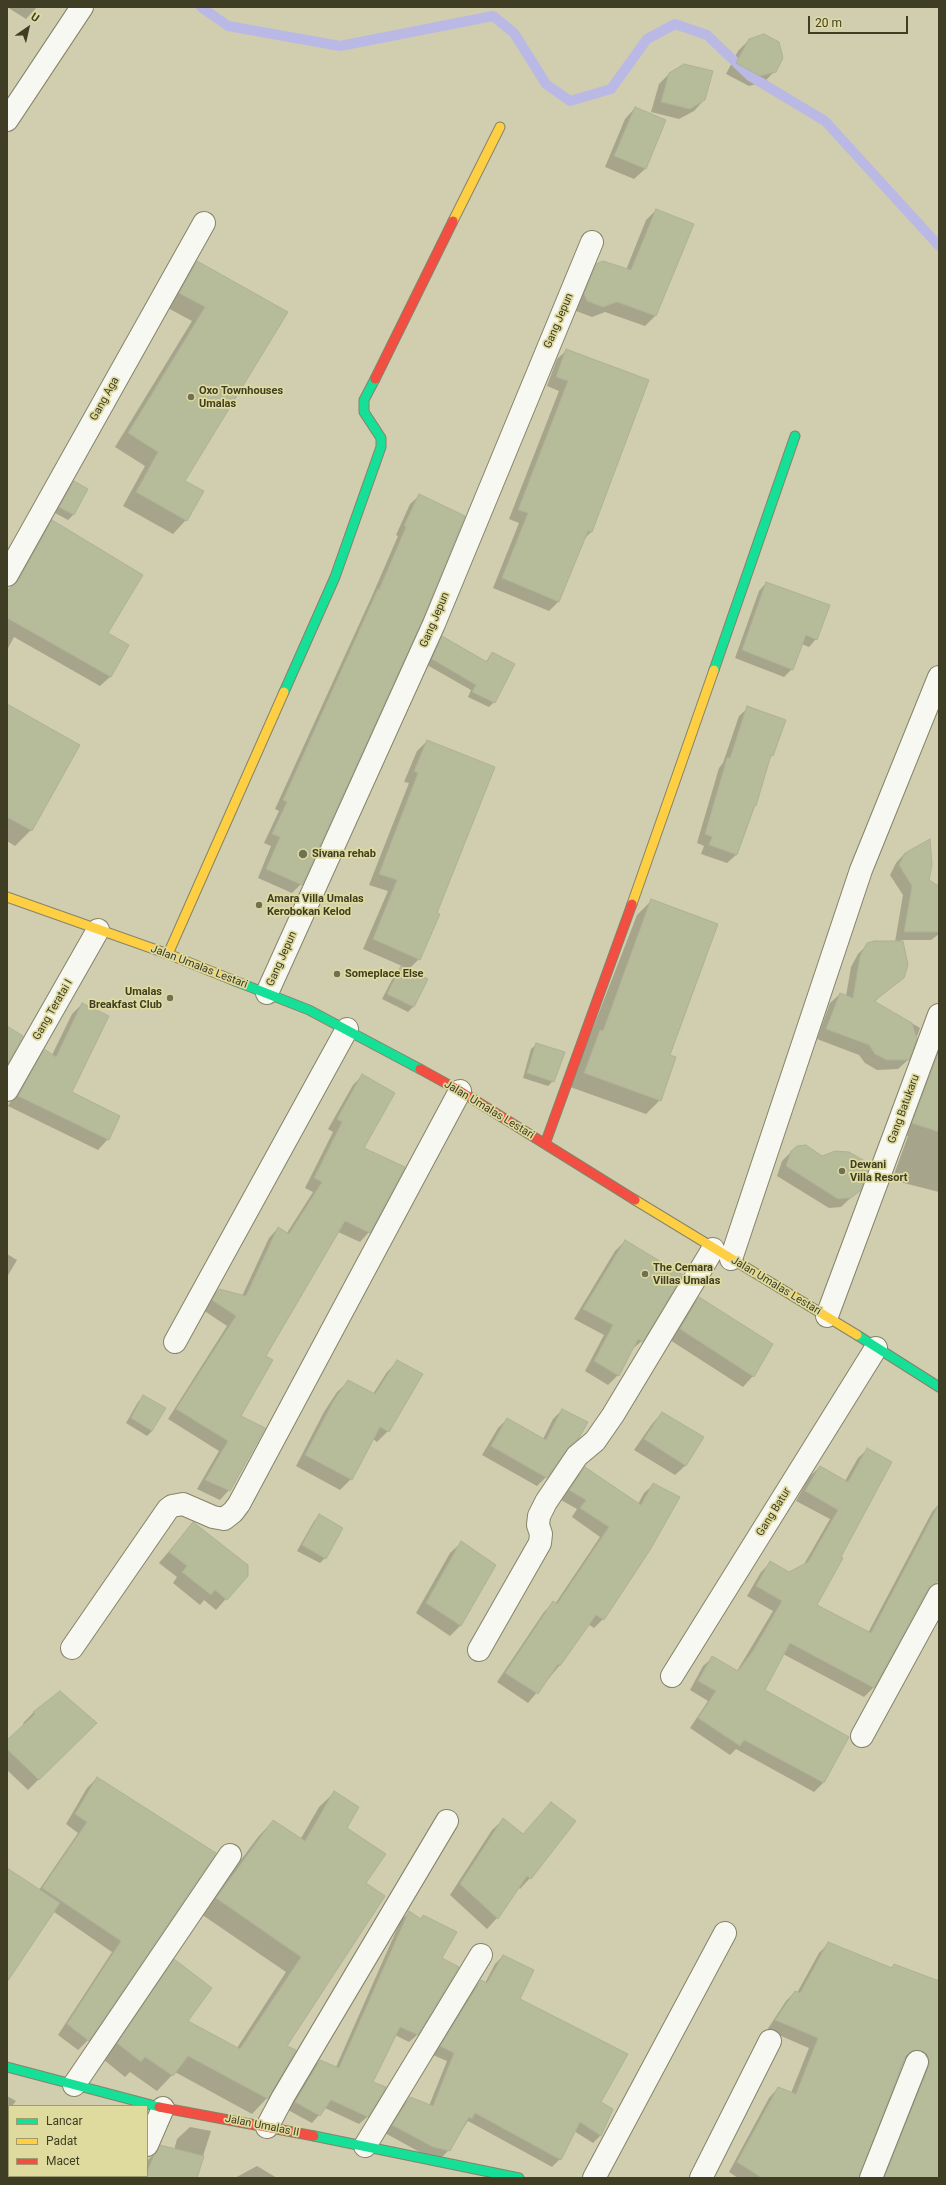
<!DOCTYPE html>
<style>
body{margin:0}
#map{position:relative;width:946px;height:2185px;overflow:hidden;background:#d0ceae;font-family:Roboto,sans-serif}
canvas{display:block}
.frame{position:absolute;inset:0;border:8px solid #3f3d24;pointer-events:none}
.legend{position:absolute;left:8px;top:2105px;width:140px;height:72px;box-sizing:border-box;background:#dfdb9f;border:1px solid #9f9c6e;margin:0;padding:5px 7px;list-style:none;font-size:12px;color:#3f3d24}
.legend li{display:flex;align-items:center;gap:8px;height:20px}
.legend b{width:20px;border:1px solid #9f9c6e}
.north{position:absolute;left:8px;top:8px;width:40px;height:40px;-webkit-text-stroke:3px #dfdb9f;paint-order:stroke;rotate:34deg;font-size:11px;font-weight:700;line-height:16px;text-align:center;color:#3f3d24}
.north::after{content:'';display:block;margin:auto;width:14px;height:18px;background:#3f3d24;clip-path:polygon(50% 0,100% 100%,50% 72%,0 100%)}
.scale{position:absolute;left:808px;top:16px;width:100px;height:18px;box-sizing:border-box;border:2px solid #3f3d24;border-top:0;padding-left:5px;font-size:12px;line-height:14px;white-space:nowrap;color:#3f3d24;-webkit-text-stroke:3px #dfdb9f;paint-order:stroke}
</style>
<div id="map">
<canvas width="946" height="2185"></canvas>
<div class="frame"></div>
<ul class="legend">
<li><b style="height:5px;background:#16e098"></b>Lancar</li>
<li><b style="height:5px;background:#ffcf43"></b>Padat</li>
<li><b style="height:5px;background:#f24e42"></b>Macet</li>
</ul>
<div class="north">U</div>
<div class="scale">20 m</div>
</div>
<script>
const ctx = document.querySelector('canvas').getContext('2d');
ctx.lineJoin = 'round';
function paint(path, color) {
  ctx.fillStyle = color;
  ctx.fill(path, 'evenodd');
}
function shape(rows) {
  const path = new Path2D();
  for (const r of rows) {
    path.moveTo(r[0], r[1]);
    for (let i = 2; i < r.length; i += 2) path.lineTo(r[i], r[i + 1]);
  }
  return path;
}
function stroke(path, color, width, dash) {
  ctx.strokeStyle = color;
  ctx.lineWidth = width;
  ctx.lineCap = dash ? 'butt' : 'round';
  ctx.setLineDash(dash || []);
  ctx.stroke(path);
}
function label(font, color, halo, rows, align = 'center') {
  ctx.font = font + ' Roboto,sans-serif';
  ctx.lineWidth = 3.5;
  ctx.setLineDash([]);
  ctx.textBaseline = 'middle';
  ctx.strokeStyle = halo;
  ctx.fillStyle = color;
  for (const [text, x, y, turn = 0] of rows) {
    ctx.save();
    ctx.translate(x, y);
    ctx.rotate((+turn || 0) * Math.PI / 180);
    ctx.textAlign = isNaN(turn) ? turn : align;
    if (halo) ctx.strokeText(text, 0, 0);
    ctx.fillText(text, 0, 0);
    ctx.restore();
  }
}
paint(shape([
 [7,7,37,7,26,19],
 [749,40,775,71,764,82,749,86,726,74,738,51],
 [670,73,704,100,694,111,679,119,651,112,659,84],
 [635,108,665,121,645,169,634,179,605,167,625,119],
 [656,210,656,315,645,326,605,312,592,317,576,311,574,305,586,276,597,265,626,270,646,220],
 [197,262,287,313,184,481,186,520,173,534,123,506,145,466,115,447,192,321,166,307,184,276],
 [567,350,591,532,584,539,559,601,549,611,493,588,519,523,509,519,559,391,547,386,557,359],
 [74,482,87,490,73,515,68,520,55,513,69,487],
 [419,496,301,884,292,893,258,878,271,846,264,843,279,811,275,809,372,596,398,536,396,535,410,504],
 [52,521,106,633,128,646,110,677,100,686,14,637,7,650,7,591,11,587,43,531],
 [766,583,816,639,809,647,802,644,792,669,784,677,735,658,759,591],
 [442,638,485,663,492,653,494,702,489,707,468,697,471,690,427,665,437,643],
 [7,705,31,830,15,846,7,841],
 [748,708,772,755,769,759,755,805,736,855,727,863,701,854,704,846,697,843,719,768,723,763,739,716],
 [427,741,436,914,419,959,408,970,427,980,413,1007,408,1012,382,999,396,972,402,966,363,949,388,891,369,885,409,783,404,782,417,751],
 [905,853,928,880,939,887,939,934,931,940,901,940,907,965,903,977,874,1002,920,1028,908,1060,898,1069,877,1070,865,1063,859,1055,817,1039,830,1003,840,994,846,996,851,967,858,954,868,944,895,942,903,895,890,875,896,863],
 [651,901,669,1055,660,1100,646,1114,570,1087,637,915],
 [82,1004,70,1093,108,1139,98,1150,8,1106,34,1061,45,1051,52,1055,72,1014],
 [939,1034,939,1192,892,1180,908,1136,902,1134],
 [537,1044,553,1081,548,1086,523,1078,531,1049],
 [362,1076,363,1148,369,1232,360,1242,338,1232,265,1356,239,1417,229,1490,220,1500,197,1489,219,1451,168,1419,227,1326,203,1310,209,1299,219,1290,242,1296,269,1238,278,1228,287,1233,313,1192,305,1188,333,1132,328,1129,353,1085],
 [792,1151,859,1190,841,1207,829,1208,777,1176,782,1161],
 [625,1241,642,1341,631,1350,618,1375,608,1385,585,1371,604,1335,574,1319,615,1251],
 [7,1254,17,1260,7,1277],
 [699,1298,753,1376,743,1387,670,1340,689,1308],
 [397,1362,422,1374,388,1431,377,1442,373,1439,351,1479,340,1490,296,1466,324,1412,337,1392,348,1382,373,1394,387,1372],
 [143,1397,152,1431,147,1436,126,1423,138,1402],
 [562,1410,564,1451,546,1477,537,1486,482,1455,498,1428,507,1419,543,1439,553,1419],
 [662,1413,686,1465,675,1475,634,1450,652,1424],
 [868,1449,840,1557,816,1605,868,1633,932,1512,939,1504,939,1576,926,1592,873,1688,864,1697,783,1654,763,1691,823,1783,814,1792,736,1749,730,1755,690,1728,708,1701,690,1690,703,1666,713,1657,737,1671,773,1611,747,1596,761,1572,770,1563,789,1573,803,1566,830,1519,796,1501,810,1476,820,1467,845,1481,858,1458],
 [585,1468,638,1504,644,1493,654,1484,603,1619,594,1628,588,1624,560,1665,528,1703,497,1682,544,1612,553,1603,555,1604,600,1537,572,1517,577,1509,561,1500,576,1477],
 [319,1516,325,1558,320,1563,297,1551,314,1521],
 [193,1523,247,1575,216,1610,204,1600,200,1605,173,1583,177,1577,159,1563],
 [461,1543,495,1566,460,1626,450,1636,416,1613,450,1553],
 [60,1693,95,1723,28,1790,7,1770,7,1741,25,1725,23,1723,33,1713],
 [97,1778,215,1853,88,2040,78,2050,58,2035,112,1952,54,1912,7,1980,7,1870,39,1890,78,1833,66,1824,87,1788],
 [335,1792,365,1883,286,2047,267,2098,252,2114,175,2072,157,2091,130,2072,125,2077,103,2059,159,1976,174,1961,186,2022,237,2048,286,1972,201,1914,258,1837,273,1821,300,1840,319,1807],
 [551,1803,575,1821,530,1878,520,1889,518,1887,497,1918,487,1929,450,1895,492,1830,503,1820,522,1835],
 [409,1913,441,1959,457,1968,417,2035,409,2042,395,2035,372,2082,385,2087,367,2117,359,2124,325,2108,312,2123,288,2110,312,2068,320,2061,336,2067,401,1920],
 [828,1944,891,1968,894,1965,937,1981,939,1976,939,2171,935,2178,879,2178,912,2060,905,2059,858,2178,738,2178,729,2172,769,2098,778,2088,791,2093,809,2048,767,2030,786,2001,795,1992,797,1993,819,1953],
 [503,1956,518,1999,600,2103,601,2135,593,2143,574,2131,560,2159,552,2167,468,2121,449,2150,441,2158,425,2155,385,2133,402,2106,410,2098,429,2106,447,2061,433,2055,473,1989,481,1981,485,1983,495,1964],
 [7,2096,16,2101,12,2106,9,2106,7,2113],
 [190,2127,211,2131,196,2178,139,2178,140,2176,147,2176,147,2161,161,2147,174,2150,177,2139],
 [257,2166,277,2178,235,2178]
]), '#0003');
stroke(shape([
 [201,7,228,26,340,46,493,16,514,33,546,84,570,101,611,89,647,39,675,24,707,35,750,76,825,121,939,246]
]), '#bab8e5', 10);
const building = shape([
 [764,34,779,42,783,58,776,72,760,76,736,63,749,39,764,34],
 [684,64,713,71,705,100,690,109,661,102,669,73,684,64],
 [635,107,666,120,646,169,614,156,635,107],
 [656,209,694,224,656,316,617,302,603,307,587,301,584,294,596,264,603,261,631,270,656,209],
 [197,261,288,312,185,481,204,491,187,521,136,492,158,452,128,433,205,307,179,293,197,261],
 [566,349,649,380,592,532,588,531,559,602,502,578,528,513,518,510,568,381,556,377,566,349],
 [74,481,88,489,74,515,59,507,74,481],
 [419,494,465,516,423,619,302,885,266,869,280,837,272,834,287,802,283,800,378,589,379,590,406,527,404,526,419,494],
 [52,520,143,575,108,633,129,645,111,677,7,618,7,592,18,581,52,520],
 [766,582,830,605,817,640,806,635,793,670,742,650,766,582],
 [442,636,487,662,492,652,515,664,495,703,472,692,476,685,432,659,442,636],
 [7,704,80,745,32,831,7,817,7,704],
 [747,706,786,720,773,756,771,755,756,806,755,805,737,855,709,845,712,837,705,834,727,758,730,758,747,706],
 [427,740,495,767,437,913,440,914,420,960,373,939,397,880,379,874,418,773,414,771,427,740],
 [930,839,932,865,929,880,939,886,939,932,904,932,912,886,899,865,905,853,930,839],
 [651,899,718,924,670,1055,676,1057,661,1101,584,1073,600,1030,603,1031,651,899],
 [874,941,903,941,908,965,904,978,874,1001,912,1023,917,1039,909,1060,887,1060,875,1054,869,1045,826,1029,840,993,853,998,860,956,867,943,874,941],
 [401,966,428,979,414,1007,387,994,401,966],
 [82,1003,109,1016,72,1092,120,1116,109,1140,18,1096,44,1049,56,1057,82,1003],
 [7,1026,23,1036,7,1065,7,1026],
 [536,1043,565,1052,554,1082,527,1073,536,1043],
 [939,1051,939,1132,912,1123,939,1051],
 [362,1074,395,1093,364,1148,405,1167,370,1233,345,1221,266,1356,273,1360,241,1416,265,1428,230,1491,205,1480,228,1441,176,1409,236,1316,212,1300,219,1289,246,1296,278,1227,289,1234,322,1182,314,1178,342,1122,337,1119,362,1074],
 [806,1145,822,1156,835,1151,849,1152,870,1164,860,1191,851,1198,838,1199,786,1166,791,1151,797,1146,806,1145],
 [625,1240,683,1275,643,1342,638,1339,619,1376,594,1361,613,1325,583,1309,625,1240],
 [699,1297,773,1344,754,1377,680,1329,699,1297],
 [397,1360,423,1374,389,1432,380,1427,352,1480,305,1455,334,1400,348,1380,375,1394,397,1360],
 [143,1395,166,1408,152,1431,131,1418,143,1395],
 [562,1409,588,1422,579,1438,567,1449,547,1478,491,1446,507,1418,546,1440,562,1409],
 [662,1412,704,1437,686,1466,644,1439,662,1412],
 [867,1448,892,1462,841,1557,843,1558,817,1605,871,1633,939,1504,939,1578,936,1583,928,1589,874,1688,790,1643,765,1690,849,1737,824,1783,744,1740,740,1746,698,1718,716,1691,698,1681,712,1656,738,1671,753,1651,782,1601,756,1586,770,1561,789,1572,808,1562,838,1510,805,1491,820,1466,848,1482,867,1448],
 [585,1467,641,1505,653,1483,680,1497,650,1550,604,1620,596,1615,560,1666,558,1664,538,1694,505,1673,553,1601,557,1604,609,1527,580,1508,586,1500,569,1490,585,1467],
 [319,1514,343,1528,326,1559,302,1545,319,1514],
 [193,1522,248,1565,248,1576,227,1600,215,1590,211,1595,182,1572,187,1566,169,1552,193,1522],
 [461,1541,496,1565,461,1626,426,1603,461,1541],
 [60,1691,97,1723,39,1780,7,1749,7,1740,35,1714,33,1712,60,1691],
 [97,1777,216,1853,89,2041,67,2024,121,1941,42,1888,87,1822,75,1814,97,1777],
 [334,1791,359,1807,347,1828,386,1854,366,1883,385,1896,287,2046,296,2050,268,2099,188,2056,173,2076,145,2057,141,2062,117,2043,174,1959,212,1988,188,2021,240,2049,301,1957,216,1898,273,1820,305,1841,334,1791],
 [551,1802,576,1821,531,1879,527,1876,498,1919,460,1884,503,1818,523,1834,551,1802],
 [7,1868,60,1903,7,1982,7,1868],
 [409,1911,421,1919,423,1915,457,1932,442,1958,459,1967,418,2035,400,2027,373,2082,386,2087,368,2117,331,2100,320,2116,295,2102,320,2060,339,2068,409,1911],
 [828,1942,892,1968,894,1964,939,1981,939,2178,884,2178,929,2066,929,2060,927,2054,916,2050,910,2052,905,2057,859,2178,762,2178,737,2162,778,2087,796,2094,818,2038,775,2020,795,1991,800,1993,828,1942],
 [503,1955,534,1970,520,1999,628,2054,601,2102,613,2109,601,2136,580,2122,561,2160,475,2113,472,2119,469,2117,450,2151,433,2147,392,2125,410,2097,433,2106,454,2053,440,2046,481,1980,487,1983,503,1955],
 [160,2145,204,2156,197,2178,145,2178,154,2155,160,2145]
]);
paint(building, '#b6bb99');
stroke(building, '#aeb198', 1);
const street = shape([
 [7,120,82,7],
 [7,575,204,223],
 [267,993,434,624,592,242],
 [7,1090,98,930],
 [731,1259,861,870,939,677],
 [827,1316,939,1015],
 [175,1342,347,1029],
 [72,1648,168,1509,172,1506,183,1504,213,1517,224,1519,233,1512,239,1504,460,1091],
 [479,1650,540,1543,541,1534,538,1525,539,1516,546,1502,577,1456,595,1441,613,1415,713,1249],
 [672,1676,876,1348],
 [862,1736,939,1595],
 [74,2085,230,1855],
 [267,2127,283,2097,447,1821],
 [147,2145,163,2108],
 [365,2146,481,1955],
 [132,2178,133,2176],
 [594,2178,725,1933],
 [701,2178,770,2041],
 [871,2178,917,2062]
]);
const fast = shape([
 [714,670,795,436],
 [284,692,335,577,381,447,381,438,364,412,364,400,375,379],
 [235,981,309,1010,420,1069],
 [857,1335,939,1387],
 [7,2067,159,2107],
 [314,2136,519,2178]
]);
const slow = shape([
 [453,221,500,127],
 [7,897,168,954,235,981],
 [632,904,714,670],
 [168,954,284,692],
 [635,1200,857,1335]
]);
const jam = shape([
 [375,379,453,221],
 [420,1069,460,1091,635,1200],
 [545,1144,632,904],
 [159,2107,314,2136]
]);
stroke(street, '#858369', 24);
stroke(fast, '#858369', 11);
stroke(slow, '#858369', 11);
stroke(jam, '#858369', 11);
stroke(street, '#f8f8f3', 22);
stroke(fast, '#16e098', 9);
stroke(slow, '#ffcf43', 9);
stroke(jam, '#f24e42', 9);
for (const [x, y, r, color] of [
 [191,397,4,"#727054"],
 [303,854,5,"#727054"],
 [259,905,4,"#727054"],
 [337,974,4,"#727054"],
 [170,998,4,"#727054"],
 [842,1171,4,"#727054"],
 [645,1274,4,"#727054"]
]) {
  const dot = new Path2D();
  dot.arc(x, y, r, 0, 2 * Math.PI);
  ctx.fillStyle = color;
  ctx.fill(dot);
  stroke(dot, '#dfdb9f', 1.5);
}
label('11px', '#3f3d24', '#dfdb9f', [
 ["Gang Jepun",559,321,-67],
 ["Gang Aga",105,399,-61],
 ["Gang Jepun",435,620,-67],
 ["Gang Jepun",282,959,-66],
 ["Jalan Umalas Lestari",199,967,21],
 ["Gang Teratai I",53,1010,-60],
 ["Gang Batukaru",904,1109,-70],
 ["Jalan Umalas Lestari",489,1110,31],
 ["Jalan Umalas Lestari",776,1286,31],
 ["Gang Batur",774,1512,-58],
 ["Jalan Umalas II",262,2126,11]
]);
label('bold 11px', '#3f3d24', '#dfdb9f', [
 ["Oxo Townhouses",199,391],
 ["Umalas",199,404],
 ["Sivana rehab",312,854],
 ["Amara Villa Umalas",267,899],
 ["Kerobokan Kelod",267,912],
 ["Someplace Else",345,974],
 ["Umalas",162,992,"right"],
 ["Breakfast Club",162,1005,"right"],
 ["Dewani",850,1165],
 ["Villa Resort",850,1178],
 ["The Cemara",653,1268],
 ["Villas Umalas",653,1281]
], 'left');
</script>
